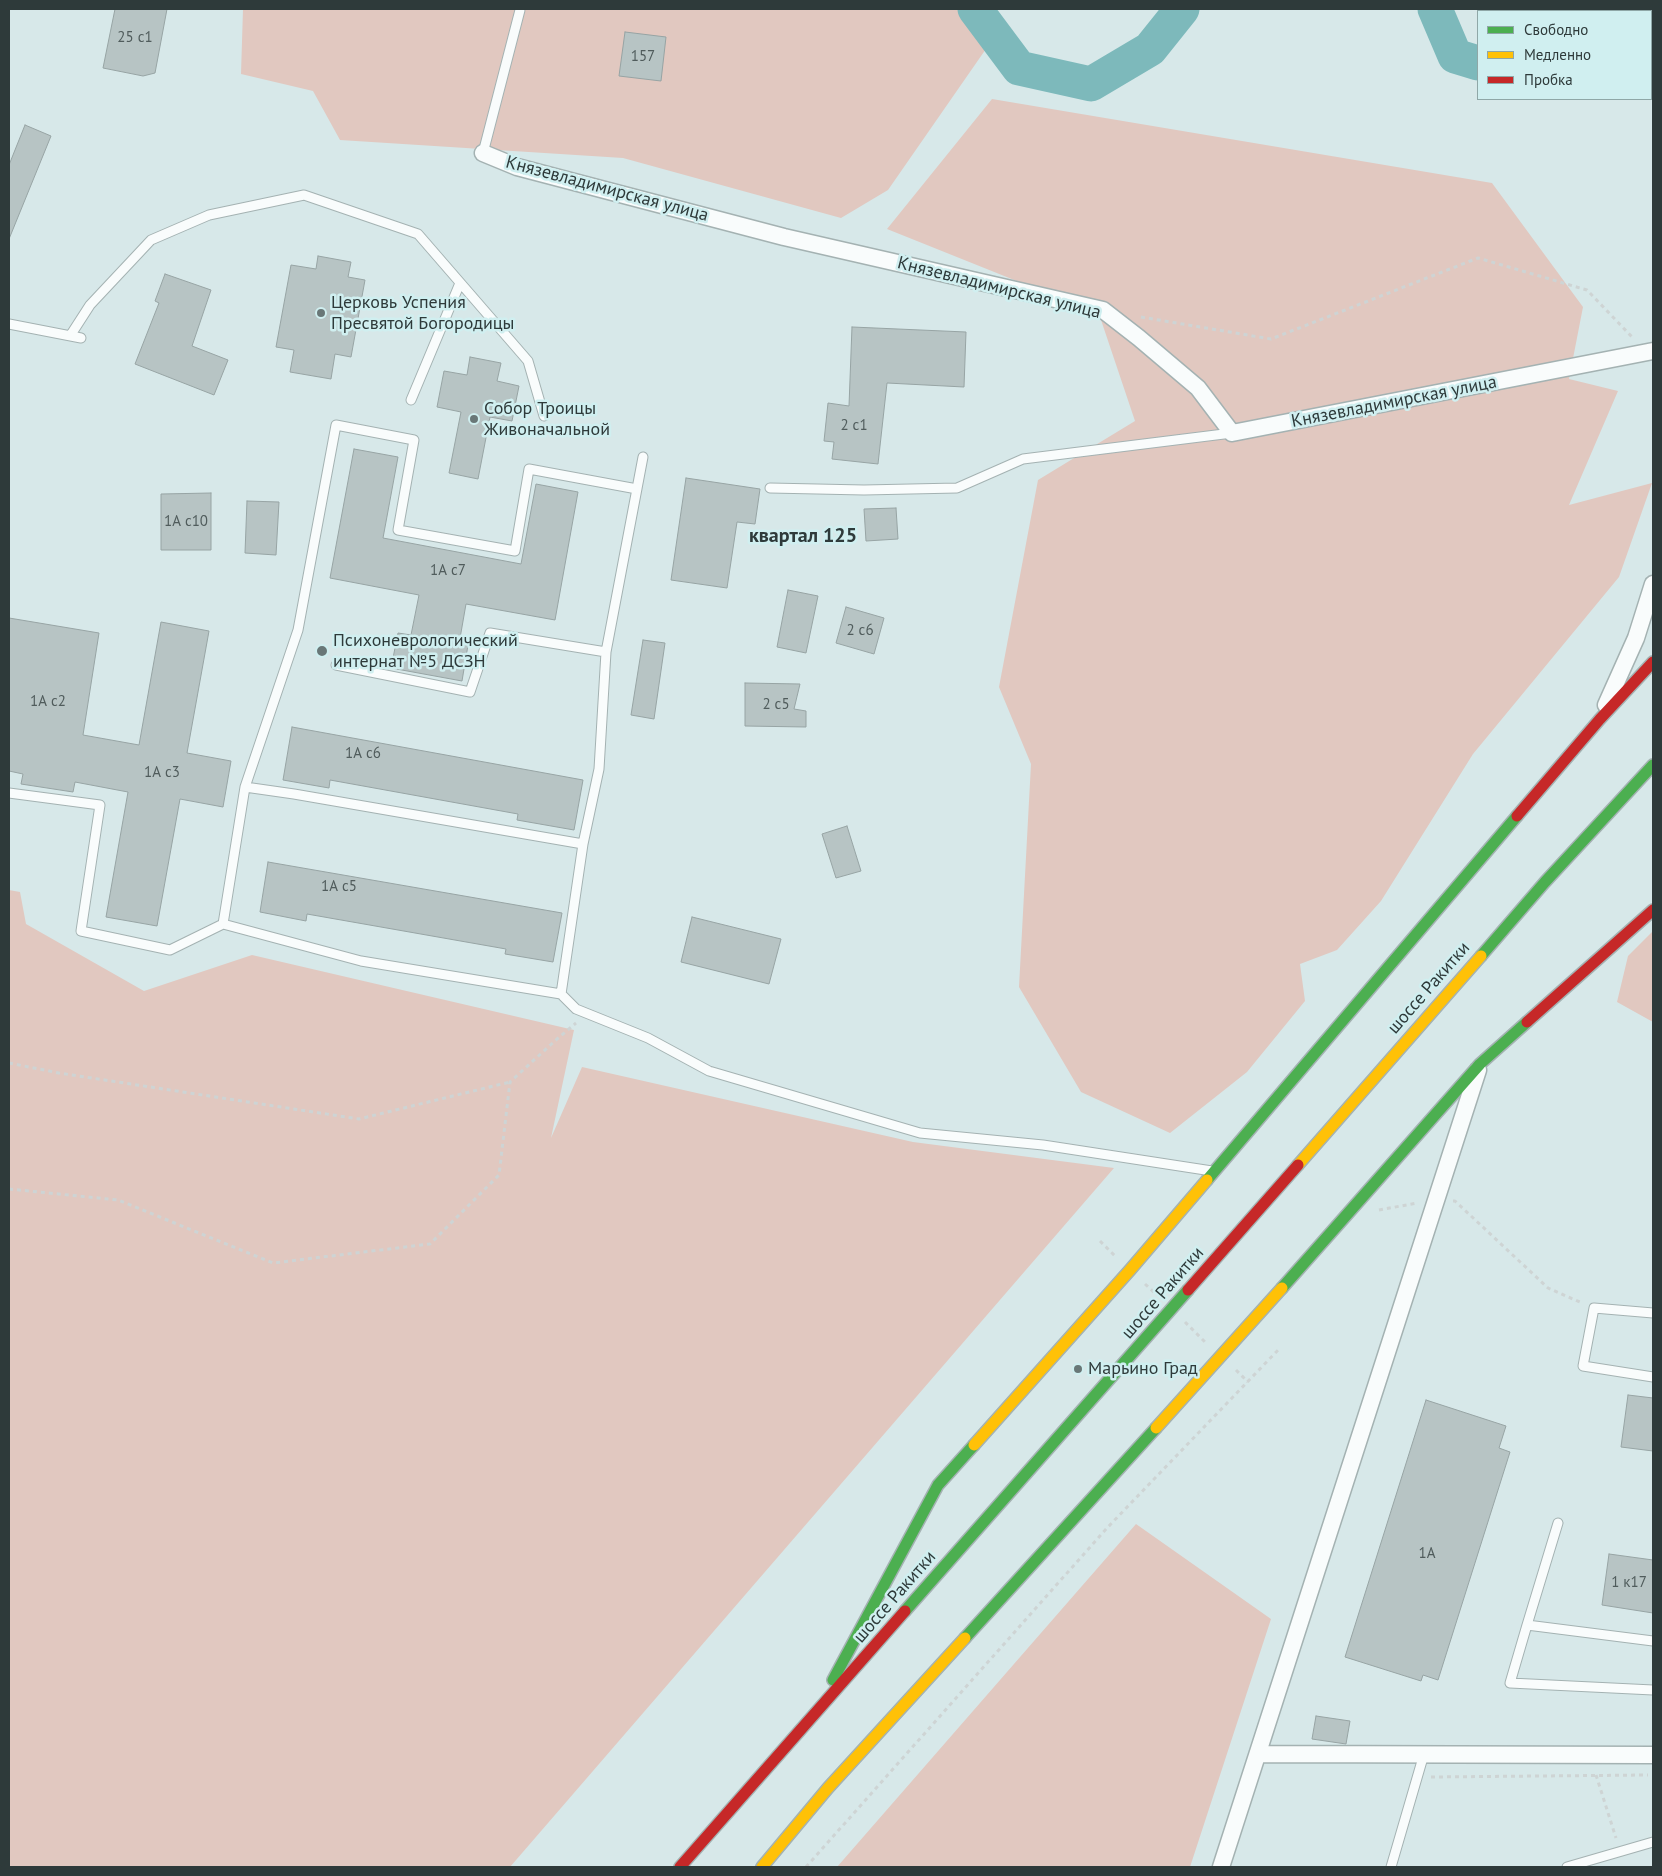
<!DOCTYPE html>
<meta charset="utf-8">
<style>
body{margin:0}
#map{position:relative;width:1662px;height:1876px;overflow:hidden;background:#d7e8e9;font-family:"PT Sans",sans-serif}
canvas{display:block}
.frame{position:absolute;inset:0;border:10px solid #2e3a3a;pointer-events:none}
.legend{position:absolute;left:1477px;top:10px;width:175px;height:90px;box-sizing:border-box;background:#d0eff0;border:1px solid #8fa7a7;margin:0;padding:6px 9px;list-style:none;font-size:15px;color:#2e3a3a}
.legend li{display:flex;align-items:center;gap:10px;height:25px}
.legend b{width:25px;border:1px solid #8fa7a7}
</style>
<div id="map">
<canvas width="1662" height="1876"></canvas>
<div class="frame"></div>
<ul class="legend">
<li><b style="height:6px;background:#4caf50"></b>Свободно</li>
<li><b style="height:6px;background:#ffc107"></b>Медленно</li>
<li><b style="height:6px;background:#c62828"></b>Пробка</li>
</ul>
</div>
<script>
const ctx = document.querySelector('canvas').getContext('2d');
ctx.lineJoin = 'round';
function paint(path, color) {
  ctx.fillStyle = color;
  ctx.fill(path, 'evenodd');
}
function shape(rows) {
  const path = new Path2D();
  for (const r of rows) {
    path.moveTo(r[0], r[1]);
    for (let i = 2; i < r.length; i += 2) path.lineTo(r[i], r[i + 1]);
  }
  return path;
}
function stroke(path, color, width, dash) {
  ctx.strokeStyle = color;
  ctx.lineWidth = width;
  ctx.lineCap = dash ? 'butt' : 'round';
  ctx.setLineDash(dash || []);
  ctx.stroke(path);
}
function label(font, color, halo, rows, align = 'center') {
  ctx.font = font + ' "PT Sans",sans-serif';
  ctx.lineWidth = 5;
  ctx.setLineDash([]);
  ctx.textBaseline = 'middle';
  ctx.strokeStyle = halo;
  ctx.fillStyle = color;
  for (const [text, x, y, turn = 0] of rows) {
    ctx.save();
    ctx.translate(x, y);
    ctx.rotate((+turn || 0) * Math.PI / 180);
    ctx.textAlign = isNaN(turn) ? turn : align;
    if (halo) ctx.strokeText(text, 0, 0);
    ctx.fillText(text, 0, 0);
    ctx.restore();
  }
}
paint(shape([
 [243,9,958,9,988,46,888,190,841,218,623,158,340,140,313,91,241,74],
 [992,99,1492,183,1583,307,1569,379,1618,391,1569,505,1652,483,1619,577,1473,754,1381,901,1337,950,1300,964,1305,1001,1247,1072,1170,1133,1081,1092,1019,987,1031,764,999,687,1038,480,1135,421,1099,314,887,229],
 [9,890,20,892,26,924,144,991,252,955,574,1030,551,1138,582,1067,913,1142,1114,1168,510,1867,9,1867],
 [1653,931,1653,1022,1617,1002,1628,956],
 [1136,1524,1271,1619,1190,1867,837,1867]
]), '#e1c8c0');
stroke(shape([
 [975,9,1019,68,1091,84,1150,49,1182,9],
 [1435,9,1455,56,1478,63],
 [1574,11,1575,9]
]), '#7db9bb', 35);
const building = shape([
 [115,9,167,9,155,73,143,76,103,68,115,9],
 [625,32,666,37,661,81,619,76,625,32],
 [25,125,51,136,9,239,9,165,25,125],
 [318,256,351,262,348,277,365,280,351,357,335,354,331,379,290,372,294,350,276,347,291,265,316,269,318,256],
 [165,274,211,290,192,346,228,360,214,395,135,364,159,303,155,301,165,274],
 [852,327,966,332,964,387,887,383,878,464,832,459,834,442,824,441,828,403,849,406,852,327],
 [470,357,501,363,497,381,519,386,512,421,490,417,478,479,449,473,461,412,437,407,444,371,467,375,470,357],
 [354,449,398,457,383,538,521,564,536,484,578,492,555,620,466,604,459,644,468,645,462,681,391,668,398,633,411,635,419,595,330,578,354,449],
 [686,478,760,489,755,524,737,522,727,588,671,580,686,478],
 [211,493,211,550,161,550,161,494,211,493],
 [247,501,279,502,276,555,245,553,247,501],
 [896,508,898,539,866,541,864,509,896,508],
 [788,590,818,596,806,653,777,647,788,590],
 [846,607,884,618,874,654,836,643,846,607],
 [9,618,99,633,83,735,139,745,161,622,209,631,187,753,231,761,223,807,180,799,157,926,106,917,128,792,75,782,73,792,21,784,23,774,9,771,9,618],
 [643,640,665,643,654,719,631,715,643,640],
 [745,683,800,684,794,709,806,711,806,727,745,726,745,683],
 [292,727,583,780,574,830,517,820,518,814,330,780,329,788,283,780,292,727],
 [847,826,861,871,836,878,822,834,847,826],
 [268,862,562,913,553,962,505,954,506,949,307,914,306,921,260,912,268,862],
 [692,917,781,939,769,984,681,962,692,917],
 [1628,1395,1653,1398,1653,1451,1621,1447,1628,1395],
 [1426,1400,1506,1426,1499,1448,1510,1452,1438,1680,1423,1675,1421,1681,1345,1657,1426,1400],
 [1609,1554,1653,1560,1653,1613,1602,1605,1609,1554],
 [1316,1716,1350,1721,1346,1744,1312,1739,1316,1716]
]);
paint(building, '#b7c4c4');
stroke(building, '#97a4a4', 1);
const lane = shape([
 [483,153,520,10],
 [9,324,81,338],
 [70,336,90,305,151,240,209,215,304,195,418,234,528,361,544,416],
 [411,400,460,283],
 [770,488,864,490,957,488,1023,459,1232,433],
 [336,665,470,692,490,633,606,652],
 [245,787,294,794,583,844],
 [9,793,100,805,81,931,170,950,223,924,361,961,561,994,576,1009,648,1038,709,1071,920,1133,1043,1145,1212,1171],
 [223,924,245,787,298,630,336,425,414,440,398,530,515,551,529,469,637,489],
 [561,994,583,844,599,769,606,652,643,457],
 [1653,1313,1594,1308,1583,1366,1653,1377],
 [1527,1625,1558,1523],
 [1653,1641,1527,1625,1510,1683,1653,1690],
 [1391,1867,1424,1754],
 [1567,1867,1653,1842]
]);
const street = shape([
 [483,153,517,167,784,237,1103,310,1139,338,1198,388,1232,433,1653,351],
 [1606,705,1636,638,1653,584],
 [1258,1754,1653,1755],
 [1221,1867,1478,1070]
]);
const fast = shape([
 [1481,956,1545,882,1653,765],
 [1207,1180,1517,816],
 [1282,1288,1480,1064,1527,1022],
 [905,1611,1188,1290],
 [965,1638,1156,1428],
 [833,1680,938,1485,974,1445]
]);
const slow = shape([
 [1298,1165,1481,956],
 [1156,1428,1282,1288],
 [974,1445,1130,1270,1207,1180],
 [762,1867,828,1788,965,1638]
]);
const jam = shape([
 [1517,816,1600,719,1653,662],
 [1527,1022,1653,910],
 [1188,1290,1298,1165],
 [680,1867,905,1611]
]);
stroke(lane, '#a4b2b2', 11);
stroke(street, '#a4b2b2', 19);
stroke(fast, '#a4b2b2', 14);
stroke(slow, '#a4b2b2', 14);
stroke(jam, '#a4b2b2', 14);
stroke(shape([
 [1141,317,1271,339,1478,258,1587,290,1633,338],
 [9,1063,59,1073,359,1119,510,1082],
 [9,1189,118,1200,273,1263,430,1244,499,1175,510,1082,557,1039,576,1023],
 [1453,1201,1455,1201,1548,1288,1582,1303],
 [1379,1210,1417,1203],
 [1100,1241,1115,1256],
 [1145,1284,1157,1295],
 [1185,1322,1207,1344],
 [1236,1370,1248,1382],
 [1596,1775,1616,1838],
 [1431,1777,1648,1775],
 [806,1867,1107,1528,1280,1348]
]), '#ced4d4', 3, [4, 4]);
stroke(lane, '#f9fcfc', 9);
stroke(street, '#f9fcfc', 16);
stroke(fast, '#4caf50', 11);
stroke(slow, '#ffc107', 11);
stroke(jam, '#c62828', 11);
for (const [x, y, r, color] of [
 [321,313,5,"#697777"],
 [474,419,5,"#697777"],
 [322,651,6,"#697777"],
 [1078,1369,5,"#697777"]
]) {
  const dot = new Path2D();
  dot.arc(x, y, r, 0, 2 * Math.PI);
  ctx.fillStyle = color;
  ctx.fill(dot);
  stroke(dot, '#d0eff0', 2);
}
label('15px', '#505c5c', null, [
 ["25 с1",135,38],
 ["157",643,57],
 ["2 с1",854,426],
 ["1А с10",186,522],
 ["1А с7",448,571],
 ["2 с6",860,631],
 ["1А с2",48,702],
 ["2 с5",776,705],
 ["1А с6",363,754],
 ["1А с3",162,773],
 ["1А с5",339,887],
 ["1А",1427,1554],
 ["1 к17",1629,1583]
]);
label('18px', '#2e3a3a', '#d0eff0', [
 ["Князевладимирская улица",607,189,15],
 ["Князевладимирская улица",999,288,14],
 ["Князевладимирская улица",1394,402,-11],
 ["шоссе Ракитки",1429,988,-49],
 ["шоссе Ракитки",1163,1293,-49],
 ["шоссе Ракитки",895,1597,-49]
]);
label('18px', '#2e3a3a', '#d0eff0', [
 ["Церковь Успения",331,303],
 ["Пресвятой Богородицы",331,324],
 ["Собор Троицы",484,409],
 ["Живоначальной",484,430],
 ["Психоневрологический",333,641],
 ["интернат №5 ДСЗН",333,662],
 ["Марьино Град",1088,1369]
], 'left');
label('bold 20px', '#2e3a3a', '#d0eff0', [
 ["квартал 125",803,536]
]);
</script>
